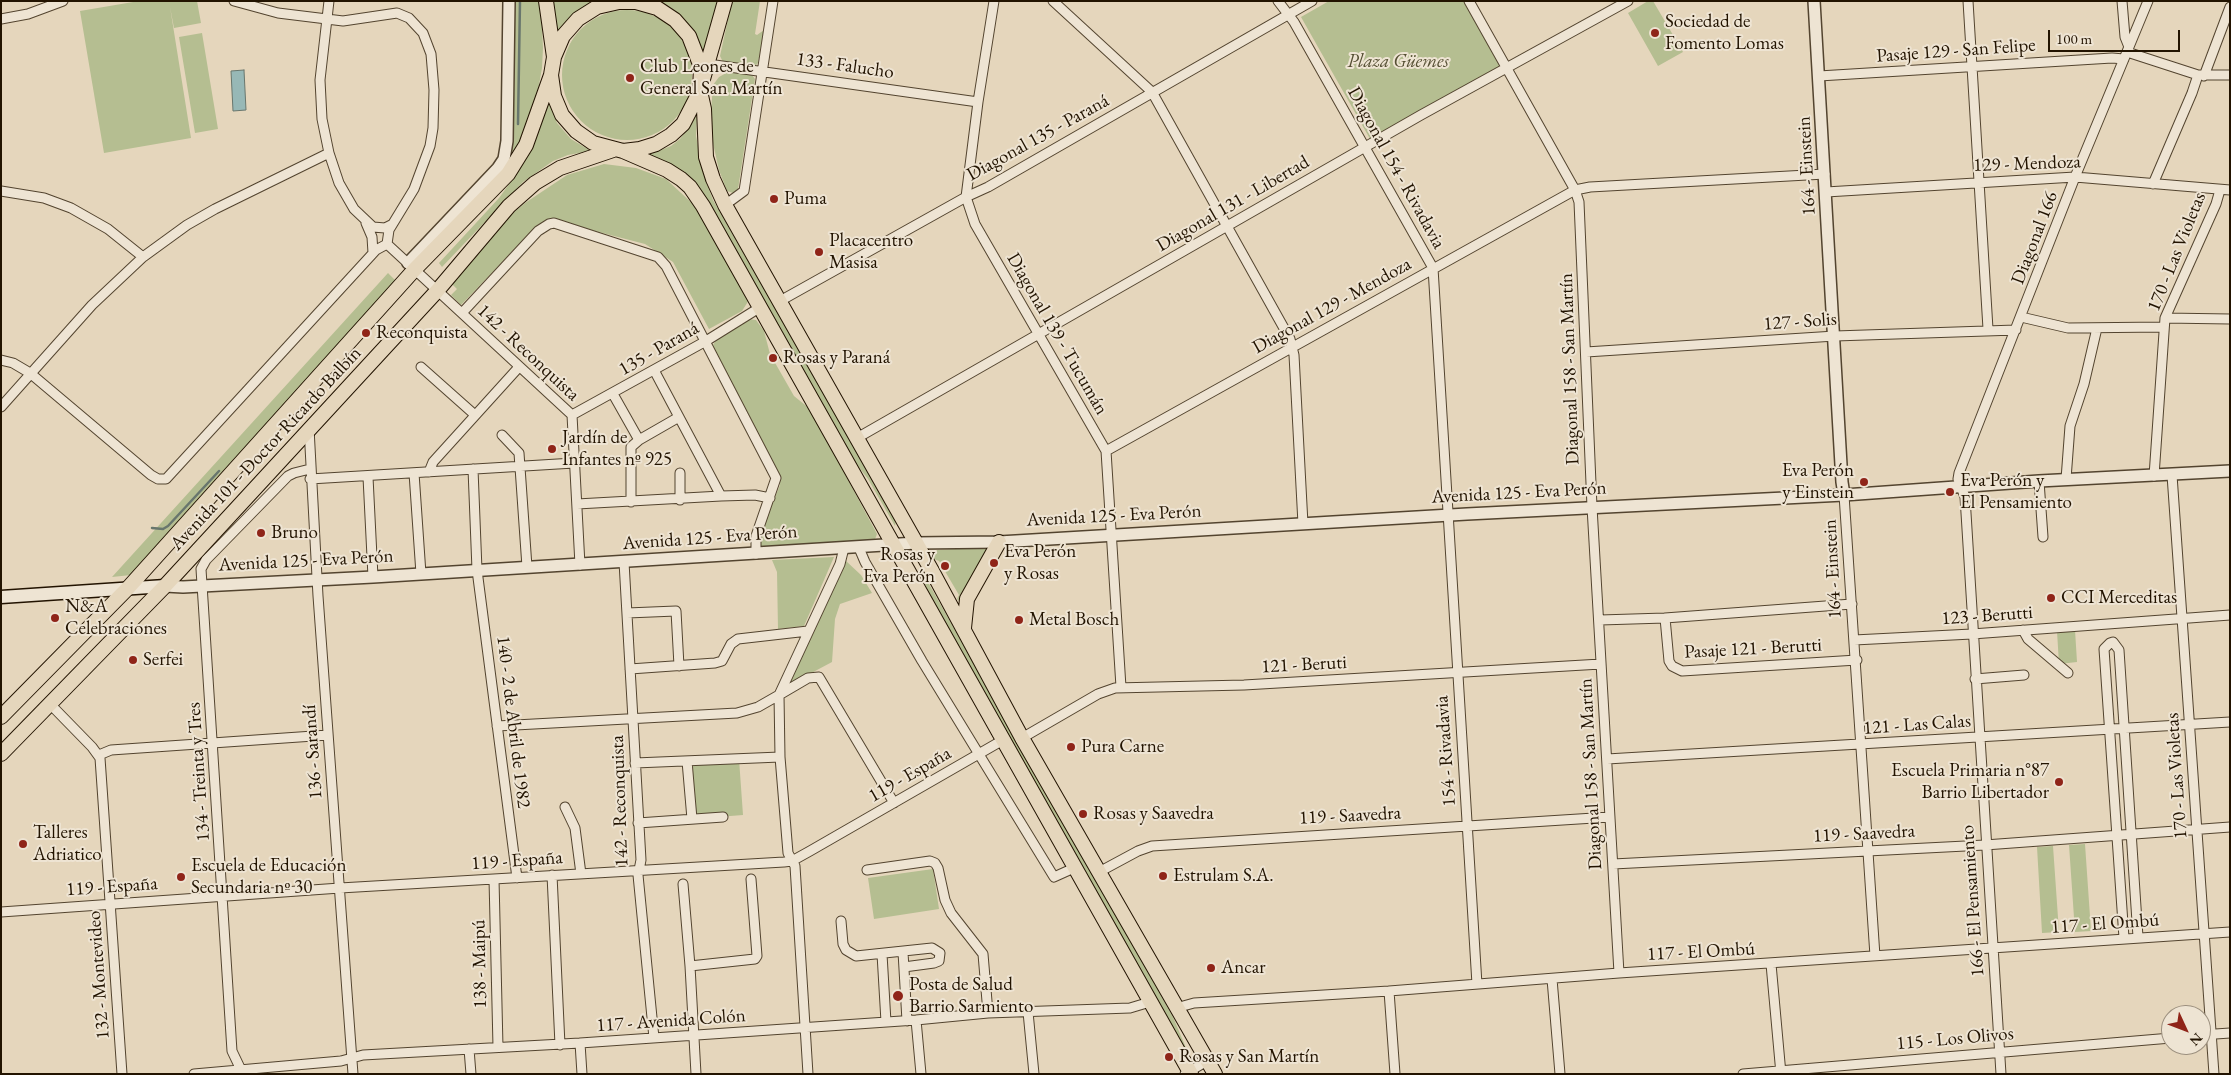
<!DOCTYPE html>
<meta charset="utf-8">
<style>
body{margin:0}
#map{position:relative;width:2231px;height:1075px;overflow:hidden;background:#e5d6bc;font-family:"EB Garamond",serif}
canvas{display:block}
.frame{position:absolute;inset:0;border:2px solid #221300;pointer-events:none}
.north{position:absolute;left:2161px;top:1005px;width:50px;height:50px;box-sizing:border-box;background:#eee4d3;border:1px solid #9c907f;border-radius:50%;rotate:133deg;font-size:14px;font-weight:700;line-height:20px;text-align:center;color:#221300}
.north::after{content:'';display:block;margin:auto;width:18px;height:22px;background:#8f2418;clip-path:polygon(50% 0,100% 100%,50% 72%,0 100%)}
.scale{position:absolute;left:2048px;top:30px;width:132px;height:22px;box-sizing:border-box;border:2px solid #221300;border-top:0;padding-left:6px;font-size:15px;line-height:18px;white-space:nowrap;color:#221300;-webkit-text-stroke:4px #eee4d3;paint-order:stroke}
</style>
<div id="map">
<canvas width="2231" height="1075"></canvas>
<div class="frame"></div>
<div class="north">N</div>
<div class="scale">100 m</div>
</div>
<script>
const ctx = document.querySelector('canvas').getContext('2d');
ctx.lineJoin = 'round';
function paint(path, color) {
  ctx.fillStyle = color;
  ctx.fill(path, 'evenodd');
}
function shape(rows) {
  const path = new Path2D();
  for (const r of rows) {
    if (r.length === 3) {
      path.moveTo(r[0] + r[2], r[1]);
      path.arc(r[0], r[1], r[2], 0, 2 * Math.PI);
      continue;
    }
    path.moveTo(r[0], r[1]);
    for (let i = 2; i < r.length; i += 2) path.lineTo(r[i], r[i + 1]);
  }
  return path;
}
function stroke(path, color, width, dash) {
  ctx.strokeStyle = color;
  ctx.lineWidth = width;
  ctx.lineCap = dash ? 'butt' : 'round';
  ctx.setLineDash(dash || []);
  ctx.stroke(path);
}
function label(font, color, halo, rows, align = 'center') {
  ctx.font = font + ' "EB Garamond",serif';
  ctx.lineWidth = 4;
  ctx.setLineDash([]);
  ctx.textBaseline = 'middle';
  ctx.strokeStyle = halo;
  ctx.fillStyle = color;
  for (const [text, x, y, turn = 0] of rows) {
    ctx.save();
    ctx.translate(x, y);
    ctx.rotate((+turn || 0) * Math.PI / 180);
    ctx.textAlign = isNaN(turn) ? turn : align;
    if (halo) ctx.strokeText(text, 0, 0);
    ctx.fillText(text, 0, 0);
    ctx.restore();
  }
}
paint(shape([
 [139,1,197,1,201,23,174,28,170,7,191,138,104,153,80,11],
 [513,1,538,1,541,7,543,48,542,68,536,102,520,148,424,255,509,158,513,143],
 [553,1,597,1,556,36],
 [663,1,719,1,704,56,658,2],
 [732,1,760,1,755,34,757,35,764,30,758,63,755,66,730,65,723,62,720,56],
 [1329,1,1465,1,1505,72,1374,146,1301,17],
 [1648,1,1653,1,1683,52,1658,66,1628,13],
 [627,75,65],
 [202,33,218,129,195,133,179,37],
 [728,72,752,75,755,79,738,189,733,193,727,191,719,170,712,139,711,112,713,85,719,77],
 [549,97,557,123,571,139,591,151,568,155,553,161,523,182,442,267,439,263,499,198,512,180,540,128],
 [697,112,696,136,699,151,707,184,713,200,896,521,895,526,868,479,851,457,685,176,669,163,648,155,671,146,680,139,693,122],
 [604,164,636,168,666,179,694,205,749,300,742,311,709,329,673,262,645,244,552,220,530,233,461,305,451,295,457,289,451,283,507,218,525,203,567,175],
 [388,273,397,282,131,575,112,577],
 [749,319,756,320,764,331,770,354,794,396,810,409,877,534,874,542,761,548,759,536,780,485,776,473,718,362,713,345,718,337],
 [986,547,989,550,962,600,959,601,957,599,959,595,939,561,934,559,932,555,937,550],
 [834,557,804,626,778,629,777,572,772,560],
 [846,561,861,575,872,593,840,604,835,619,832,662,787,686],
 [921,575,925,577,1173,1017,1189,1055,939,617],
 [2075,630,2077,662,2059,664,2057,631],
 [739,759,743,815,692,819,687,761],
 [2085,844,2091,931,2075,932,2069,845],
 [2053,846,2059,932,2042,933,2037,847],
 [933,869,939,909,874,919,868,878]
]), '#b5be91');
const water = shape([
 [244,70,246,110,233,111,231,71,244,70]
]);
paint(water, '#97b8b6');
stroke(water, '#68766d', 1);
stroke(shape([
 [518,124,520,1],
 [152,528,163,529,168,526,219,471]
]), '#68766d', 2.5);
const minor = shape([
 [329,1,320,80,322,119,329,153,339,183,354,209,373,227,385,228,391,225],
 [994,1,978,102,966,197,975,224,1106,451,1121,687],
 [1053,1,1152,92,1290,339,1294,355,1303,524],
 [1278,1,1294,22,1433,268,1477,984],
 [1469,1,1575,190,1579,202,1592,507,1619,973],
 [1968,1,1988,329],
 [2122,1,2125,37,2129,47],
 [1,19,28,14,63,1],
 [2127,52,2198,75,2230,75],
 [708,64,978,102],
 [1819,76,2112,58,2124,59],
 [2204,76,2230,7],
 [2153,184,2192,93,2198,75],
 [1,191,44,198,71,208,108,229,143,257,92,305,1,407],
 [1826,192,2075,177,2230,190],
 [725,205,744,191,773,1],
 [366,223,372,237,373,253],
 [387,244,572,415,580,565],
 [143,257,187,225,215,209,329,153],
 [780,301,966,197,988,187,1312,1],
 [462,313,538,231,549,224,554,223,658,257,666,266,776,478,756,536,756,554],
 [2021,317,2068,328,2164,327],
 [2165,318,2230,319],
 [1586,352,1835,336,2016,330],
 [1,360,13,363,30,373,151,475,158,479,166,479,376,250,387,244,389,230,414,189,430,146,433,128,434,90,431,54,423,33,409,18,397,13,343,21,278,13,234,1],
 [421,367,475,415],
 [654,370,721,496,755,495,770,498],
 [613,394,639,440],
 [572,415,706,341,759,308],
 [309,428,318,596,353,1074],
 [502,435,519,453,527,567],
 [857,438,1421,115,1628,1],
 [1106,451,1575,190,1590,187,1825,174],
 [473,469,477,570,517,878],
 [429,472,433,462,519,367],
 [414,473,421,574],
 [2172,475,2214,1074],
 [2154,476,2165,318,2216,204,2220,190],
 [368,477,373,577],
 [310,479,574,463],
 [2066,479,2070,426,2084,384,2097,328],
 [2039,481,2043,537],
 [1844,495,1875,956],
 [680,500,680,473],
 [631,502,631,447,639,440,679,417],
 [577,504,721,496],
 [859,548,865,562,922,661,1054,877,1074,868],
 [624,562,641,860,638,875,654,1038],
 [627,613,676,611,679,666],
 [1665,618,1669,661,1672,666,1682,671,1857,660],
 [1600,620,1665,618,1852,604],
 [2023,630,2028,639,2068,673],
 [1854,640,1972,634,2230,615],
 [630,669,715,663,722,661,731,644,738,639,808,631],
 [1975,679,2024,675],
 [51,705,92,747,100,758,122,1074],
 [497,726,737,713,758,707,779,695,840,564,844,548],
 [1022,738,1098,694,1115,688,1244,685,1601,664],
 [99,755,111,750,328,735],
 [1607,759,2230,722],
 [687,761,692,819],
 [635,763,780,757],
 [565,807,575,828,581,874],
 [638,823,723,817],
 [1613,864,1985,845,2230,827],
 [867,870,930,861,935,863,938,868,945,900,951,913,983,954,988,1013],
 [1099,872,1138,851,1152,846,1610,817],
 [552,875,560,1045],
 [494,879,498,1047],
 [683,884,690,966,696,1074],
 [1,912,340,888,784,862,792,861,810,851,1003,740],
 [841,921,843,944,846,950,856,956,932,948,940,953,939,961,934,963,904,967],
 [2124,938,2104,649,2110,643,2113,642,2119,650,2138,937],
 [903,952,907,1021],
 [882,954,886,1022],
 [1771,964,1781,1074],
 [690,966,755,959,757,956,751,879],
 [1552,979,1560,1074],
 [1389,991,1395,1074],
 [1176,1008,1194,1003,1389,991,1619,973,2230,932],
 [1028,1012,1034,1074],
 [916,1020,921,1074],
 [2201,1035,2230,1033],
 [580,1043,582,1074],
 [469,1049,471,1074],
 [194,1074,341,1061,363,1055,580,1043,916,1020,988,1013,1130,1008,1150,1002],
 [243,1074,232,1051,201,569,206,560,288,476,294,473,310,469],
 [808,1074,795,866,788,853,780,757,779,695,808,678,819,677,894,803],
 [1185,1074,1207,1061],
 [1743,1074,2171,1038],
 [2001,1074,1965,497,1958,479,1959,473,2075,177,2148,1]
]);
const tertiary = shape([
 [1814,1,1842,482,1844,495],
 [408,263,498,168,504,159,507,141,509,1],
 [165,586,183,587,373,577,916,543,999,542,1467,514,1844,495,2039,481,2230,471]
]);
const secondary = shape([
 [1,597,165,586]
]);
const primary = shape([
 [546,1,554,57,551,75,554,96,562,115,576,131,593,143,623,151,640,149,656,144,671,135,683,124,700,91,701,67,689,36,675,20,657,8,636,2,619,2,597,7,578,19,563,36,554,57],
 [703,79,725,1],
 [700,91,704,109,706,157,713,179,725,205,932,571,1022,738,1215,1074],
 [623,151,667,170,681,179,690,187,703,206,1191,1074],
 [964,628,967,599,999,542],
 [1,717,128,588,415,269,508,174,526,145,551,75],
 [1,754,165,586,437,291,509,206,535,183,560,168,613,150]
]);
stroke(minor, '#53442f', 11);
stroke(tertiary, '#53442f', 14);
stroke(secondary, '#221300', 15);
stroke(primary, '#221300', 16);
stroke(minor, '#eee4d3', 9);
stroke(tertiary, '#eee4d3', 11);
stroke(secondary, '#eee4d3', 12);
stroke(primary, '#e5d6bc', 14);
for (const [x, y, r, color] of [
 [1655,33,5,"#8f2418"],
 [630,78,5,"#8f2418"],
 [774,199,5,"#8f2418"],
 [819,252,5,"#8f2418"],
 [366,333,5,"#8f2418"],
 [773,358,5,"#8f2418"],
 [552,449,5,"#8f2418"],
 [1864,482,5,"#8f2418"],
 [1950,492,5,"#8f2418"],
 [261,533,5,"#8f2418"],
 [994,563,5,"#8f2418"],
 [945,566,5,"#8f2418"],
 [2051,598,5,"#8f2418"],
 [55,618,5,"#8f2418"],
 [1019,620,5,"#8f2418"],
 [133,660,5,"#8f2418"],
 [1071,747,5,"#8f2418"],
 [2059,782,5,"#8f2418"],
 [1083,814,5,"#8f2418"],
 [23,844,5,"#8f2418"],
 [1163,876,5,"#8f2418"],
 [181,877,5,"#8f2418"],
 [1211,968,5,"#8f2418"],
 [898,996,6,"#8f2418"],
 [1169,1057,5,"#8f2418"]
]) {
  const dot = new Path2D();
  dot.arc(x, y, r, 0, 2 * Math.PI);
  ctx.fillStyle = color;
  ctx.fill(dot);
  stroke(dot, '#eee4d3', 2);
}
label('19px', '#221300', '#eee4d3', [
 ["Sociedad de",1665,22],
 ["Fomento Lomas",1665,44],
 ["Club Leones de",640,67],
 ["General San Martín",640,89],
 ["Puma",784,199],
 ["Placacentro",829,241],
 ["Masisa",829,263],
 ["Reconquista",376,333],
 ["Rosas y Paraná",783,358],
 ["Jardín de",562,438],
 ["Infantes nº 925",562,460],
 ["Eva Perón",1854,471,"right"],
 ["y Einstein",1854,493,"right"],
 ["Eva Perón y",1960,481],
 ["El Pensamiento",1960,503],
 ["Bruno",271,533],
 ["Eva Perón",1004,552],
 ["y Rosas",1004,574],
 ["Rosas y",935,555,"right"],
 ["Eva Perón",935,577,"right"],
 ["CCI Merceditas",2061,598],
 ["N&A",65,607],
 ["Celebraciones",65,629],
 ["Metal Bosch",1029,620],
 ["Serfei",143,660],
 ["Pura Carne",1081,747],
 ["Escuela Primaria n°87",2049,771,"right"],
 ["Barrio Libertador",2049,793,"right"],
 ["Rosas y Saavedra",1093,814],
 ["Talleres",33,833],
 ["Adriatico",33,855],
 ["Escuela de Educación",191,866],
 ["Secundaria nº 30",191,888],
 ["Estrulam S.A.",1173,876],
 ["Ancar",1221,968],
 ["Posta de Salud",909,985],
 ["Barrio Sarmiento",909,1007],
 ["Rosas y San Martín",1179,1057]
], 'left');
label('19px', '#221300', '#eee4d3', [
 ["Pasaje 129 - San Felipe",1956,51,-4],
 ["133 - Falucho",845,66,8],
 ["Diagonal 135 - Paraná",1038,138,-29],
 ["129 - Mendoza",2027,164,-2],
 ["164 - Einstein",1807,166,-93],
 ["Diagonal 154 - Rivadavia",1396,168,61],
 ["Diagonal 131 - Libertad",1233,204,-30],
 ["Diagonal 166",2035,238,-69],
 ["170 - Las Violetas",2177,252,-68],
 ["Diagonal 129 - Mendoza",1332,306,-29],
 ["127 - Solis",1800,322,-4],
 ["Diagonal 139 - Tucumán",1057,334,60],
 ["135 - Paraná",659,349,-30],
 ["142 - Reconquista",528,353,43],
 ["Diagonal 158 - San Martín",1570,369,-92],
 ["Avenida 101 - Doctor Ricardo Balbín",266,449,-47],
 ["Avenida 125 - Eva Perón",1519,493,-3],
 ["Avenida 125 - Eva Perón",1114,516,-3],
 ["Avenida 125 - Eva Perón",710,538,-4],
 ["Avenida 125 - Eva Perón",306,561,-3],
 ["164 - Einstein",1833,569,-93],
 ["123 - Berutti",1987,616,-4],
 ["Pasaje 121 - Berutti",1753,649,-3],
 ["121 - Beruti",1304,665,-3],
 ["140 - 2 de Abril de 1982",513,722,83],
 ["121 - Las Calas",1917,725,-4],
 ["154 - Rivadavia",1446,751,-94],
 ["136 - Sarandí",313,752,-94],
 ["134 - Treinta y Tres",199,772,-94],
 ["Diagonal 158 - San Martín",1591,774,-93],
 ["119 - España",910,775,-30],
 ["170 - Las Violetas",2177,776,-94],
 ["142 - Reconquista",620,801,-92],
 ["119 - Saavedra",1350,816,-3],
 ["119 - Saavedra",1864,834,-3],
 ["119 - España",517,861,-4],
 ["119 - España",112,887,-4],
 ["166 - El Pensamiento",1973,901,-94],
 ["117 - El Ombú",2105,924,-4],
 ["117 - El Ombú",1701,952,-3],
 ["138 - Maipú",480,964,-91],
 ["132 - Montevideo",99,975,-94],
 ["117 - Avenida Colón",671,1021,-4],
 ["115 - Los Olivos",1955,1039,-5]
]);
label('italic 19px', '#554f33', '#eee4d3', [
 ["Plaza Güemes",1398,62]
]);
</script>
